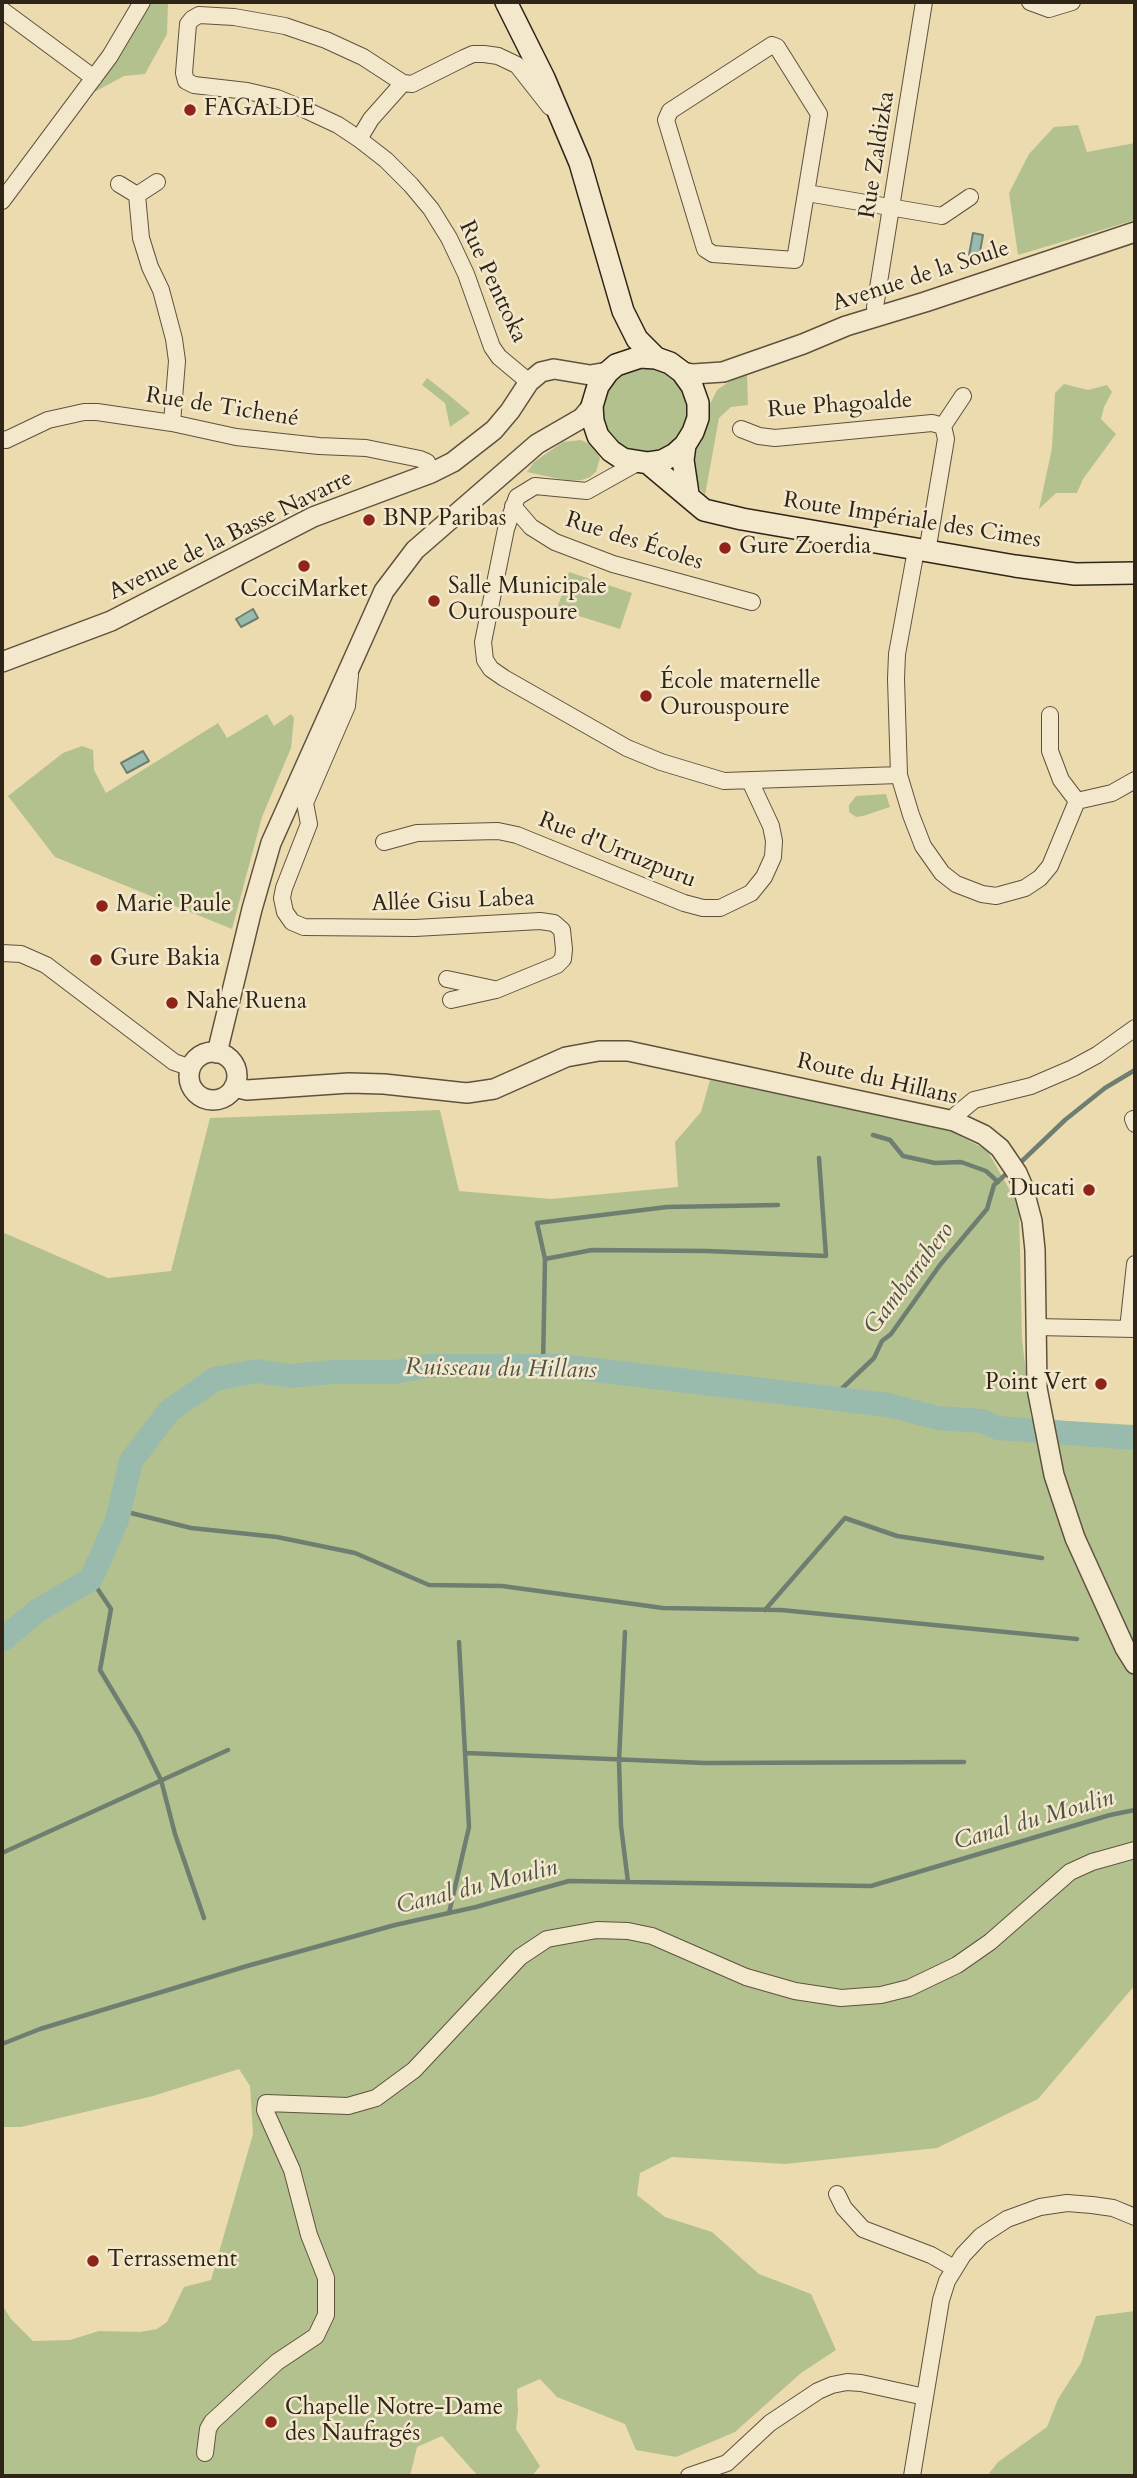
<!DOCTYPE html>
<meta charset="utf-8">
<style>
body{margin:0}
#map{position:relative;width:1137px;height:2478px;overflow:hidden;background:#eddbb0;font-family:Cardo,serif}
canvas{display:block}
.frame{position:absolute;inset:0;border:4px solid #2e2518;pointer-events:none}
</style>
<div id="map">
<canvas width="1137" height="2478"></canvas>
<div class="frame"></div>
</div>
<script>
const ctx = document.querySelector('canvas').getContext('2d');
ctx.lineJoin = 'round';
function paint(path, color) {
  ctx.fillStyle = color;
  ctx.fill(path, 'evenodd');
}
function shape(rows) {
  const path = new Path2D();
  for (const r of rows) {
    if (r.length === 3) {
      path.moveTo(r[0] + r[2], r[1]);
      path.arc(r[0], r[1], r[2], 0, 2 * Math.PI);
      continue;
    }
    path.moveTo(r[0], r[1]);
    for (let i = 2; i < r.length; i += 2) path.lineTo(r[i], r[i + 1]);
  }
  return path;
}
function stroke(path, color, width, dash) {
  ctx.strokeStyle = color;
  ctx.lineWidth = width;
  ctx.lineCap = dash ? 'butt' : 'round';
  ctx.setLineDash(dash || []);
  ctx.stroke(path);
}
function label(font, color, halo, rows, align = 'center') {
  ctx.font = font + ' Cardo,serif';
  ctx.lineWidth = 5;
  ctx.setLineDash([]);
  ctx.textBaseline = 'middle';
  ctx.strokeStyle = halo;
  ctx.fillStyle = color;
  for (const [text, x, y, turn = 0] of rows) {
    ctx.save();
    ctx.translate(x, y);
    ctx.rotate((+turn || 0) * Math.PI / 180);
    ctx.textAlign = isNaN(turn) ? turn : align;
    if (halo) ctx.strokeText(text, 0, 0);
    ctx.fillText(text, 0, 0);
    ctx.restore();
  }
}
paint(shape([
 [140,2,168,2,167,34,145,74,124,76,87,96],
 [1078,125,1087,152,1135,143,1135,220,1018,255,1009,193,1029,154,1054,127],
 [649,365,667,371,680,384,688,401,688,420,685,429,674,444,657,453,648,455,621,449,603,428,600,401,622,371],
 [747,374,748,405,731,407,719,418,705,495,696,484,692,455,707,425,709,406,717,390,736,377],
 [427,378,450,396,470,413,450,427,445,403,422,385],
 [1064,384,1088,390,1107,385,1112,392,1104,407,1101,419,1116,434,1083,479,1077,493,1056,493,1039,509,1052,448,1055,393],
 [581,440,594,446,600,458,596,472,590,477,582,480,569,481,527,472,534,462,563,442],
 [569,572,632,593,620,629,557,609],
 [267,714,274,726,291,714,294,718,291,748,262,817,232,929,55,857,8,796,63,753,82,746,93,750,94,770,106,793,218,723,227,738],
 [886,794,890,807,863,816,856,817,849,812,849,805,856,796],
 [710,1080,948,1130,987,1150,1019,1206,1022,1338,1031,1419,1135,1425,1135,1985,1038,2099,937,2148,785,2164,672,2157,640,2173,637,2195,665,2217,712,2232,759,2274,811,2294,836,2350,801,2373,735,2432,676,2457,636,2450,625,2424,557,2397,540,2379,517,2389,518,2411,516,2429,540,2466,532,2476,478,2476,442,2436,417,2447,410,2476,2,2476,2,2305,11,2319,33,2341,70,2340,99,2331,140,2332,157,2329,167,2322,184,2287,211,2280,253,2134,250,2086,239,2069,153,2096,21,2127,2,2127,2,1232,108,1278,171,1271,210,1118,440,1110,459,1191,551,1199,678,1187,675,1142,701,1112],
 [1135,2311,1135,2476,987,2476,998,2462,1047,2427,1058,2399,1081,2363,1096,2316]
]), '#b3c18f');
const water = shape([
 [973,233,983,235,979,257,969,255,973,233],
 [253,609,258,618,241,627,236,619,253,609],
 [143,751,149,761,127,773,121,763,143,751]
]);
paint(water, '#99bbae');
stroke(water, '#6e7f72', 2);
stroke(shape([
 [873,1135,890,1140,903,1156,935,1163,961,1162,986,1171,998,1182],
 [1021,1162,1065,1120,1105,1088,1135,1070],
 [545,1259,592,1250,707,1251,826,1256,819,1158],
 [543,1366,545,1259,537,1223,667,1207,778,1205],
 [832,1398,874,1358,882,1341,891,1334,940,1265,987,1209,994,1185,1006,1174],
 [119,1510,191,1528,277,1537,355,1553,429,1585,502,1586,663,1608,781,1610,1077,1639],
 [91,1579,111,1609,100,1670,139,1735,161,1780,175,1834,204,1918],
 [765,1610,845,1518,897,1536,1042,1558],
 [625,1632,619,1761,621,1826,628,1882],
 [466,1753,705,1763,964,1762],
 [2,1853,228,1750],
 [449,1913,469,1827,459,1642],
 [2,2044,40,2029,247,1966,395,1925,476,1907,569,1881,871,1886,1110,1815,1135,1810]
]), '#6e7f72', 4.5);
stroke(shape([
 [2,1640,37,1611,91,1579,117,1520,131,1461,169,1411,215,1379,257,1371,290,1376,333,1372,394,1372,429,1366,562,1366,888,1405,938,1418,982,1421,998,1428,1135,1438]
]), '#99bbae', 24);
const minor = shape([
 [1030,2,1049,9,1072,2],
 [2,10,94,78],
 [772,45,777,47,819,114,795,260,713,254,705,249,666,120,670,111,772,45],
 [403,83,412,84,464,58,473,54,484,54,498,56,517,65,550,107],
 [359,139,371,119,403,83,363,57,326,40,285,26,234,17,199,15,192,19,188,24,184,73,186,81,194,85,247,91,277,98,308,111,338,125,359,139,386,160,411,185,431,209,449,238,466,274,492,347,499,357,529,382],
 [119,184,137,195,157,182],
 [807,193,942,216,970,197],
 [137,195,141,238,150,267,161,290,174,339,177,361,172,423],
 [2,201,110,56,142,2],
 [877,315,875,307,924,2],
 [943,426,963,396],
 [741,429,759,436,775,438,932,423,943,426,946,439,927,552],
 [2,439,6,440,48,420,84,412,97,412,172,423,236,437,319,446,366,448,420,459,427,462,431,473],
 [637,463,587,491,535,486,517,497,506,529,483,642,485,660,491,669,504,678,627,748,661,762,724,781,899,775],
 [513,506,531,527,555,542,613,564,752,602],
 [916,550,897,654,896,679,899,775,911,815,923,846,942,873,956,884,982,894,996,896,1025,888,1040,878,1050,866,1077,801,1112,793,1135,780],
 [350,675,347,706,305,803,309,824,284,888,282,898,285,912,292,922,304,927,415,928,540,921,554,923,562,930,564,949,563,959,557,965,496,990,451,1000],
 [1050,715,1050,751,1061,780,1077,801],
 [384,842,417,833,498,831,517,835,684,903,703,908,720,908,751,893,764,877,773,857,774,841,771,826,750,781],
 [2,953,21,954,46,965,174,1062,191,1068],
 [447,979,494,989],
 [1133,1119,1135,1124],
 [954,1121,956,1115,974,1100,1031,1086,1073,1068,1097,1055,1135,1028],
 [1035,1327,1135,1329],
 [1128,1329,1135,1264],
 [837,2194,844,2208,863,2229,931,2255,954,2268],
 [205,2453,208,2429,212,2422,277,2362,316,2336,326,2315,326,2278,309,2235,292,2170,265,2110,266,2103,348,2106,376,2098,414,2070,520,1957,547,1939,597,1930,628,1931,652,1936,746,1977,795,1991,841,1998,881,1995,909,1988,957,1965,990,1942,1070,1872,1092,1862,1135,1850],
 [689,2476,727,2463,770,2423,818,2391,832,2385,847,2382,861,2383,925,2397],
 [912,2476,941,2300,947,2281,963,2255,981,2236,1007,2219,1040,2207,1067,2203,1092,2205,1113,2208,1135,2217]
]);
const tertiary = shape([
 [682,372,693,374,723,372,803,344,846,326,925,302,1135,232],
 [2,662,111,621,313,517,431,473,453,462,494,430,510,411,529,382,541,372,554,369,590,375,608,372],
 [213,1076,24],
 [217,1053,252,909,271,843,384,591,415,550,537,444,582,418,592,406],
 [234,1087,247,1090,349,1083,384,1084,467,1093,494,1089,566,1057,599,1051,628,1051,954,1121,984,1135,1000,1148,1017,1173,1023,1187,1032,1221,1035,1250,1037,1388,1054,1475,1075,1538,1125,1648,1135,1664]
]);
const secondary = shape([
 [506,2,544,78,580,163,623,311,637,339,656,358],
 [685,445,683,460,688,494],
 [648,463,662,461,675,454,685,445,693,432,698,418,698,403,692,386,682,372,670,363,656,358,640,357,616,365,608,372,598,386,592,406,593,421,598,436,611,451,623,459,648,463,704,510,742,519,1015,566,1075,574,1135,573]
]);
stroke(minor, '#5e523e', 18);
stroke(tertiary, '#5e523e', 22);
stroke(secondary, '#2e2518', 24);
stroke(minor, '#f3e8cc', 16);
stroke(tertiary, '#f3e8cc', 19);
stroke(secondary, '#f3e8cc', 21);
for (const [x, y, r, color] of [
 [190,110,7,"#8f2418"],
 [369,520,7,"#8f2418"],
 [725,548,7,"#8f2418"],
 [304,566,7,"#8f2418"],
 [434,601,7,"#8f2418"],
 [646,696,7,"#8f2418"],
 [102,906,7,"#8f2418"],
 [96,960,7,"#8f2418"],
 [172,1003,7,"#8f2418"],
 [1089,1190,7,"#8f2418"],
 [1101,1384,7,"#8f2418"],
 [93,2261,7,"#8f2418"],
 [271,2422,7,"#8f2418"]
]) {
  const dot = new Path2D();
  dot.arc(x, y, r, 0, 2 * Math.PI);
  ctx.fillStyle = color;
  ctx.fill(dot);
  stroke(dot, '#f3e8cc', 2.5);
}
label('23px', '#2e2518', '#f3e8cc', [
 ["FAGALDE",204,110],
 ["BNP Paribas",383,520],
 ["Gure Zoerdia",739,548],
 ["Salle Municipale",448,588],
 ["Ourouspoure",448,614],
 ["CocciMarket",304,591,"center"],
 ["École maternelle",660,683],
 ["Ourouspoure",660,709],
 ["Marie Paule",116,906],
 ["Gure Bakia",110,960],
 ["Nahe Ruena",186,1003],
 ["Ducati",1075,1190,"right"],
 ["Point Vert",1087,1384,"right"],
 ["Terrassement",107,2261],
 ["Chapelle Notre-Dame",285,2409],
 ["des Naufragés",285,2435]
], 'left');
label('23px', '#2e2518', '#f3e8cc', [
 ["Rue Zaldizka",878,155,-81],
 ["Avenue de la Soule",921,277,-18],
 ["Rue Penttoka",492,282,65],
 ["Rue Phagoalde",840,406,-4],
 ["Rue de Tichené",222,408,9],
 ["Route Impériale des Cimes",912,521,9],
 ["Avenue de la Basse Navarre",231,536,-26],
 ["Rue des Écoles",634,542,18],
 ["Rue d'Urruzpuru",617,851,22],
 ["Allée Gisu Labea",453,902,-2],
 ["Route du Hillans",877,1080,13]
]);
label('italic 24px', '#4e5245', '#f3e8cc', [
 ["Gambarrabero",910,1279,-53],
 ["Ruisseau du Hillans",501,1370,1],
 ["Canal du Moulin",1034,1821,-16],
 ["Canal du Moulin",477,1888,-14]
]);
</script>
